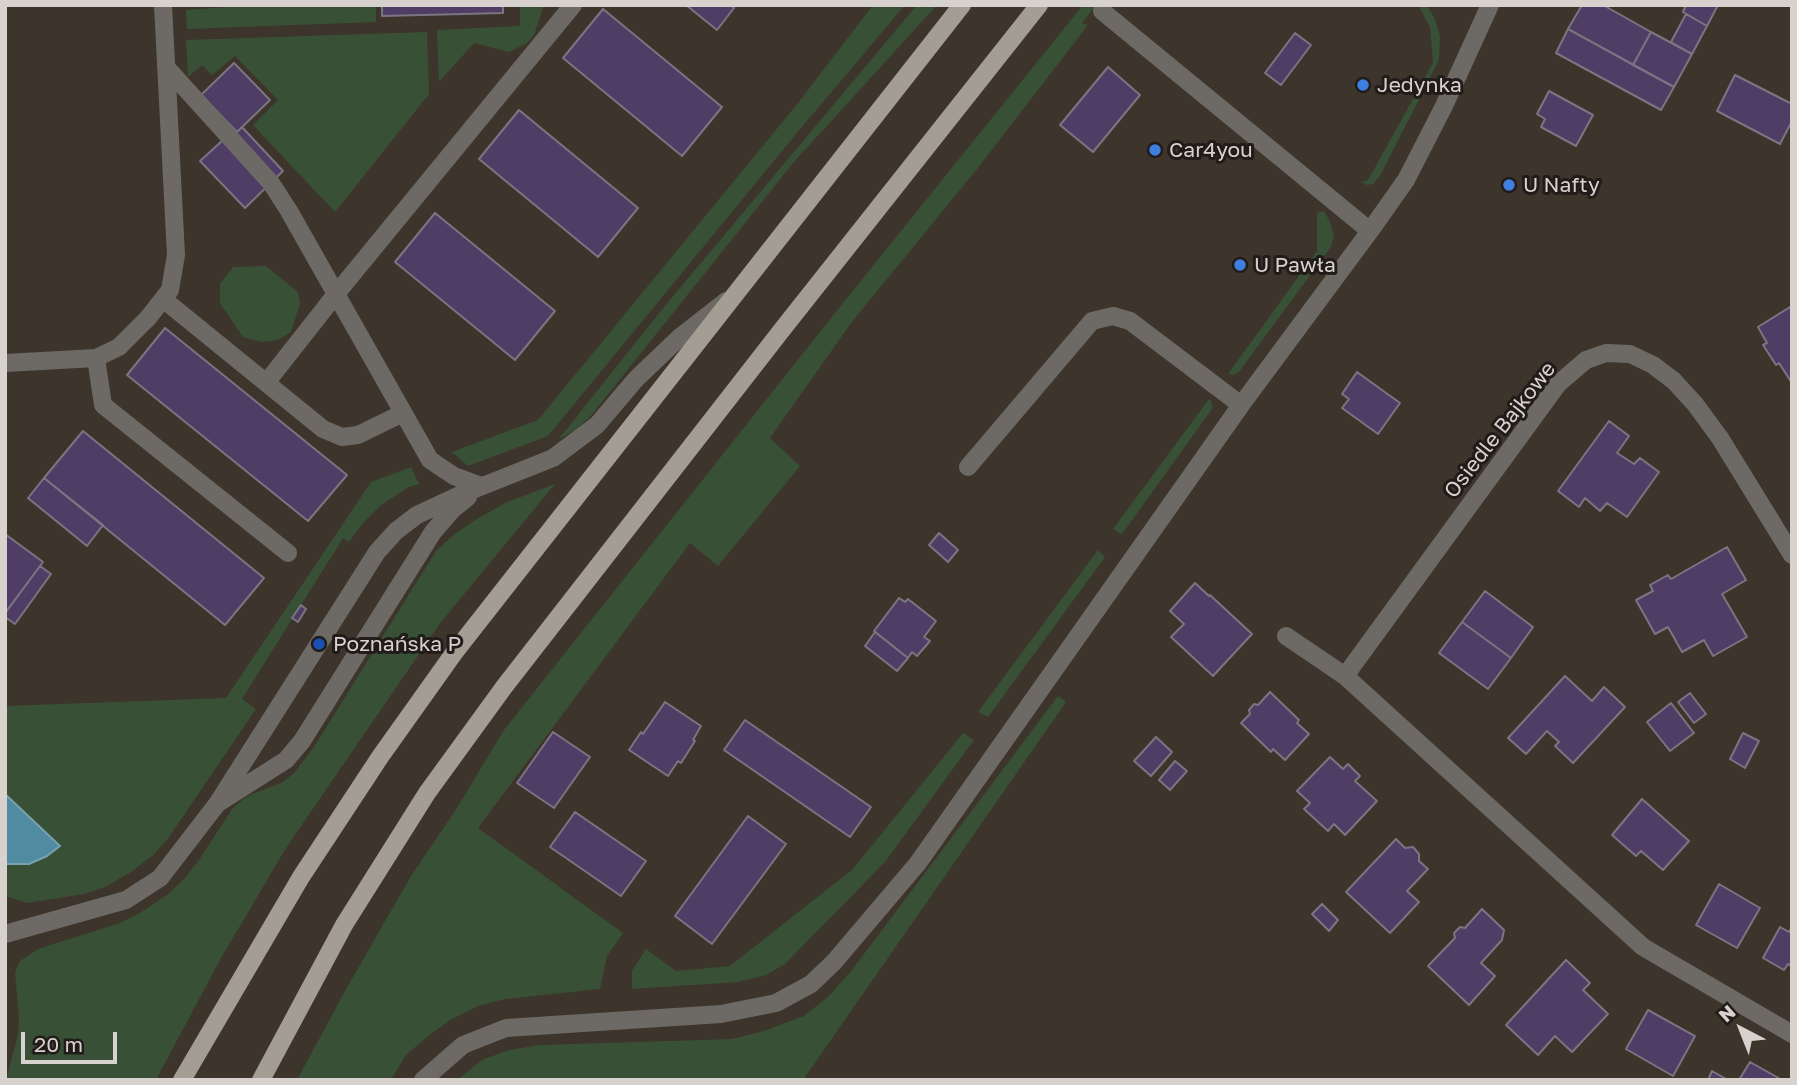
<!DOCTYPE html>
<meta charset="utf-8">
<style>
body{margin:0}
#map{position:relative;width:1797px;height:1085px;overflow:hidden;background:#3d342c;font-family:"Golos Text",sans-serif}
canvas{display:block}
.frame{position:absolute;inset:0;border:7px solid #d8d2ce;pointer-events:none}
.north{position:absolute;left:1706px;top:994px;width:70px;height:70px;-webkit-text-stroke:5px #211c19;paint-order:stroke;rotate:318deg;font-size:19px;font-weight:700;line-height:28px;text-align:center;color:#d8d2ce}
.north::after{content:'';display:block;margin:auto;width:24px;height:32px;background:#d8d2ce;clip-path:polygon(50% 0,100% 100%,50% 72%,0 100%)}
.scale{position:absolute;left:21px;top:1032px;width:96px;height:32px;box-sizing:border-box;border:4px solid #d8d2ce;border-top:0;padding-left:9px;font-size:21px;line-height:24px;white-space:nowrap;color:#d8d2ce;-webkit-text-stroke:5px #211c19;paint-order:stroke}
</style>
<div id="map">
<canvas width="1797" height="1085"></canvas>
<div class="frame"></div>
<div class="north">N</div>
<div class="scale">20 m</div>
</div>
<script>
const ctx = document.querySelector('canvas').getContext('2d');
ctx.lineJoin = 'round';
function paint(path, color) {
  ctx.fillStyle = color;
  ctx.fill(path, 'evenodd');
}
function shape(rows) {
  const path = new Path2D();
  for (const r of rows) {
    path.moveTo(r[0], r[1]);
    for (let i = 2; i < r.length; i += 2) path.lineTo(r[i], r[i + 1]);
  }
  return path;
}
function stroke(path, color, width, dash) {
  ctx.strokeStyle = color;
  ctx.lineWidth = width;
  ctx.lineCap = dash ? 'butt' : 'round';
  ctx.setLineDash(dash || []);
  ctx.stroke(path);
}
function label(font, color, halo, rows, align = 'center') {
  ctx.font = font + ' "Golos Text",sans-serif';
  ctx.lineWidth = 6;
  ctx.setLineDash([]);
  ctx.textBaseline = 'middle';
  ctx.strokeStyle = halo;
  ctx.fillStyle = color;
  for (const [text, x, y, turn = 0] of rows) {
    ctx.save();
    ctx.translate(x, y);
    ctx.rotate((+turn || 0) * Math.PI / 180);
    ctx.textAlign = isNaN(turn) ? turn : align;
    if (halo) ctx.strokeText(text, 0, 0);
    ctx.fillText(text, 0, 0);
    ctx.restore();
  }
}
paint(shape([
 [256,5,376,5,376,22,187,29,186,10],
 [520,5,544,5,534,35,527,43,509,52,474,43,439,82,437,30,520,26],
 [873,5,905,5,796,134,548,436,468,466,452,452,538,420,798,103],
 [917,5,937,5,793,163,589,418,575,430,558,440,664,307],
 [1083,5,1096,5,1082,23,1088,25,977,169,851,323,770,438,800,466,718,566,690,543,478,828,623,933,607,956,600,989,505,999,478,1006,450,1020,427,1037,405,1056,391,1080,297,1080,345,991,411,876,455,811,504,730,835,313],
 [1418,5,1427,5,1435,19,1440,36,1439,60,1380,176,1373,184,1367,185,1361,182,1368,180,1433,63,1430,27],
 [427,32,429,94,335,212,253,125,278,100,235,56,212,75,202,65,188,77,186,40],
 [1324,211,1330,222,1334,237,1330,248,1239,372,1233,375,1228,374,1317,251,1317,213],
 [266,266,298,292,300,304,291,332,278,340,261,342,243,337,220,303,220,284,233,267],
 [1209,399,1212,402,1212,409,1122,534,1113,529],
 [411,467,419,484,409,487,381,505,362,524,349,542,343,538,242,699,256,709,167,840,152,856,131,872,105,887,84,894,27,903,5,896,5,706,226,698,371,482],
 [555,484,441,622,286,848,221,958,156,1080,6,1080,18,1034,19,1019,15,972,20,961,38,949,120,923,143,911,167,895,184,879,199,860,232,809,242,800,252,794,283,782,294,773,314,747,436,551,456,533,477,519,507,502],
 [1098,550,1105,557,988,717,978,712],
 [1058,696,1066,702,803,1080,457,1080,482,1060,509,1050,540,1045,732,1039,764,1031,804,1016,829,996,852,970],
 [963,733,974,740,885,862,785,964,766,975,738,982,632,989,632,971,646,949,676,971,730,966,853,869]
]), '#385136');
const water = shape([
 [5,794,60,846,47,856,29,864,5,864,5,794]
]);
paint(water, '#508ba1');
stroke(water, '#79a0ae', 2);
const building = shape([
 [382,5,503,5,503,13,382,16,382,5],
 [686,5,731,5,734,8,717,30,686,5],
 [1582,5,1603,5,1651,32,1633,65,1568,29,1582,5],
 [1686,5,1718,5,1707,26,1683,12,1686,5],
 [603,9,722,107,682,156,563,58,603,9],
 [1686,14,1707,26,1692,54,1671,42,1686,14],
 [1568,29,1674,87,1661,110,1556,53,1568,29],
 [1651,32,1692,54,1674,87,1633,65,1651,32],
 [1295,33,1311,45,1281,85,1265,73,1295,33],
 [234,63,270,100,237,132,201,95,234,63],
 [1108,67,1140,95,1093,152,1060,125,1108,67],
 [1735,75,1792,104,1792,121,1780,144,1717,111,1735,75],
 [1549,91,1593,115,1576,146,1541,127,1545,119,1537,114,1549,91],
 [519,110,638,208,598,257,479,159,519,110],
 [242,127,283,171,245,208,200,161,234,130,237,132,242,127],
 [435,213,555,311,515,360,395,262,435,213],
 [1790,307,1792,310,1792,383,1779,363,1776,365,1763,345,1767,343,1758,327,1790,307],
 [165,328,347,475,308,521,127,375,165,328],
 [1357,372,1400,403,1378,434,1342,408,1349,399,1342,394,1357,372],
 [1609,421,1629,436,1617,453,1634,464,1640,458,1659,472,1627,517,1607,503,1600,511,1585,498,1579,507,1558,491,1609,421],
 [83,431,264,578,225,625,44,478,83,431],
 [44,478,103,525,87,546,28,498,44,478],
 [939,533,958,550,948,562,929,545,939,533],
 [5,534,43,562,6,612,5,611,5,534],
 [1727,547,1746,580,1722,594,1747,637,1713,656,1704,640,1682,652,1668,627,1655,634,1636,600,1653,591,1650,585,1668,575,1671,579,1727,547],
 [40,566,51,574,15,624,5,617,5,613,40,566],
 [1195,583,1209,596,1210,595,1252,634,1213,676,1171,637,1184,624,1170,611,1195,583],
 [1485,591,1533,627,1511,658,1462,622,1485,591],
 [899,598,905,602,908,599,936,621,924,637,930,641,917,656,912,652,908,658,874,631,899,598],
 [301,605,306,609,298,622,292,618,301,605],
 [1462,622,1511,658,1488,689,1439,653,1462,622],
 [875,632,908,658,897,671,865,646,875,632],
 [1565,676,1592,701,1604,687,1625,707,1573,763,1555,746,1559,742,1547,731,1526,754,1508,738,1565,676],
 [1270,692,1299,720,1297,723,1309,734,1285,760,1273,749,1271,752,1241,723,1250,714,1249,710,1254,704,1258,705,1270,692],
 [1690,693,1706,714,1694,723,1678,702,1690,693],
 [665,702,701,726,693,740,695,741,681,763,678,761,668,776,629,750,641,732,643,734,665,702],
 [1671,703,1694,733,1670,751,1647,722,1671,703],
 [745,720,871,807,850,837,724,750,745,720],
 [553,732,590,757,554,808,517,783,553,732],
 [1743,733,1759,741,1745,768,1730,759,1743,733],
 [1156,737,1172,752,1151,776,1134,761,1156,737],
 [1330,757,1343,769,1348,764,1360,776,1355,781,1377,801,1345,835,1334,824,1328,831,1304,809,1310,803,1297,791,1330,757],
 [1175,761,1187,771,1170,790,1159,780,1175,761],
 [1642,799,1689,841,1663,870,1641,851,1636,856,1612,835,1642,799],
 [575,812,646,861,621,896,550,847,575,812],
 [748,816,786,844,712,944,675,916,748,816],
 [1396,839,1405,848,1413,847,1419,854,1419,861,1428,869,1407,891,1419,902,1390,933,1346,892,1396,839],
 [1719,884,1760,908,1737,948,1696,925,1719,884],
 [1322,904,1338,920,1329,931,1312,914,1322,904],
 [1482,909,1504,930,1502,940,1481,963,1495,976,1469,1005,1428,966,1455,938,1454,933,1460,927,1465,928,1482,909],
 [1780,927,1789,932,1792,927,1792,966,1788,964,1784,970,1763,958,1780,927],
 [1566,960,1590,983,1583,990,1608,1014,1572,1052,1555,1036,1538,1055,1506,1025,1566,960],
 [1648,1010,1695,1036,1673,1076,1626,1049,1648,1010],
 [1750,1062,1782,1080,1739,1080,1750,1062],
 [1712,1071,1728,1080,1708,1080,1712,1071]
]);
paint(building, '#4f3d66');
stroke(building, '#7a7581', 2);
stroke(shape([
 [1102,11,1370,231],
 [166,67,271,183,289,211,430,460,454,476,481,486],
 [163,299,323,429,342,437,358,435,403,413],
 [96,358,103,405,288,553],
 [5,363,96,358,119,347,148,318,170,290,176,255,163,5],
 [266,383,336,294,573,5],
 [968,467,1092,321,1113,316,1130,321,1241,405],
 [1792,555,1720,438,1695,404,1674,381,1653,365,1630,354,1606,353,1586,360,1558,384,1345,676,1643,947,1792,1034],
 [1286,636,1345,676],
 [220,802,286,760,302,741,433,532,452,510,468,497],
 [5,934,126,900,160,878,217,804,377,552,396,531,417,515,460,495,553,458,597,425,636,379,680,337,726,301],
 [423,1080,463,1045,506,1028,721,1014,776,1003,811,984,834,962,918,863,1241,405,1370,231,1406,180,1444,106,1490,5]
]), '#6d6a65', 18);
stroke(shape([
 [182,1080,301,877,380,757,454,653,962,5],
 [261,1080,344,925,427,793,504,687,781,331,1039,5]
]), '#a39d94', 18);
for (const [x, y, r, color] of [
 [1363,85,7,"#3f7fe0"],
 [1155,150,7,"#3f7fe0"],
 [1509,185,7,"#3f7fe0"],
 [1240,265,7,"#3f7fe0"],
 [319,644,7,"#1a4fb4"]
]) {
  const dot = new Path2D();
  dot.arc(x, y, r, 0, 2 * Math.PI);
  ctx.fillStyle = color;
  ctx.fill(dot);
  stroke(dot, '#211c19', 2.5);
}
label('21px', '#d8d2ce', '#211c19', [
 ["Jedynka",1377,85],
 ["Car4you",1169,150],
 ["U Nafty",1523,185],
 ["U Pawła",1254,265],
 ["Poznańska P",333,644]
], 'left');
label('21px', '#d8d2ce', '#211c19', [
 ["Osiedle Bajkowe",1500,430,-52]
]);
</script>
